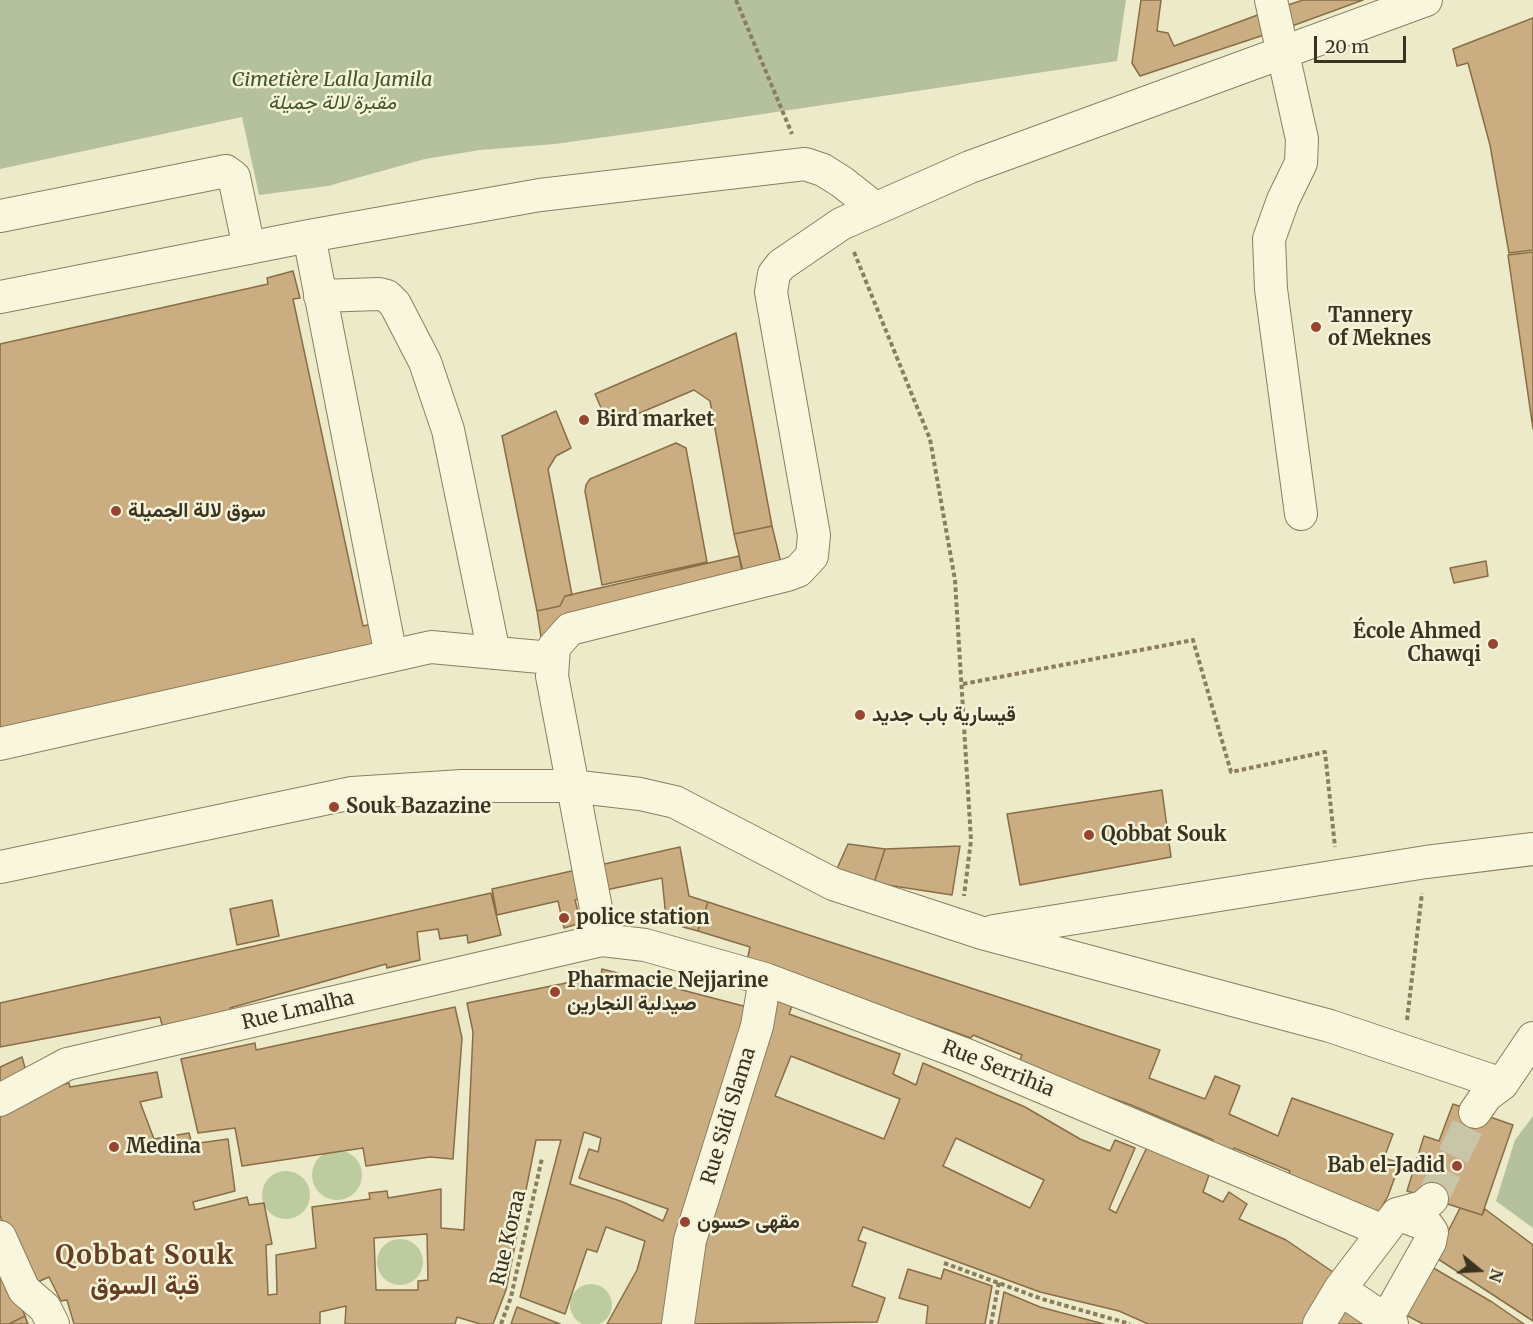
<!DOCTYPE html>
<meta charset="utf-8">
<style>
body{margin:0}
#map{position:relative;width:1533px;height:1324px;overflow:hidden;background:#edeaca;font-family:Merriweather,serif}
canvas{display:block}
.north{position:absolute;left:1449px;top:1240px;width:60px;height:60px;-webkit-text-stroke:4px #f5f3d9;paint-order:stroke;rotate:108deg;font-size:16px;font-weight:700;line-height:24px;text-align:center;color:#3b3322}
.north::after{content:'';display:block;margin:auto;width:21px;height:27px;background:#3b3322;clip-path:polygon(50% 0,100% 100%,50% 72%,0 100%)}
.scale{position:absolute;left:1314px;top:36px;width:92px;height:27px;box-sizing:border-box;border:3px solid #3b3322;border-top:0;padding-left:8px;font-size:18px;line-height:21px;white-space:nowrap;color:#3b3322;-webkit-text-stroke:4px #f5f3d9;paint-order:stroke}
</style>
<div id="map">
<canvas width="1533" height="1324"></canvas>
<div class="north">N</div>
<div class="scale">20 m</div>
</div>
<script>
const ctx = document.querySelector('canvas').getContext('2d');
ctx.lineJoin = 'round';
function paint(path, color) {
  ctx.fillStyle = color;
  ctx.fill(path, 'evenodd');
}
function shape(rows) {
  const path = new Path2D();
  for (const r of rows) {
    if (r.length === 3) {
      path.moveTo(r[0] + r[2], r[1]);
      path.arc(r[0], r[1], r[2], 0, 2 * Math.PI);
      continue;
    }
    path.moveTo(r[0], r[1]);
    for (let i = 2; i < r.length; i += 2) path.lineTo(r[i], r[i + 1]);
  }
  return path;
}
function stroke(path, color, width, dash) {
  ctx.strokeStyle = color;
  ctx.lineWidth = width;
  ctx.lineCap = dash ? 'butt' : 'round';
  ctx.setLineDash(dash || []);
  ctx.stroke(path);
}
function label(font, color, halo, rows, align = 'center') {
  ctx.font = font + ' Merriweather,Vazirmatn,serif';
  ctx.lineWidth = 5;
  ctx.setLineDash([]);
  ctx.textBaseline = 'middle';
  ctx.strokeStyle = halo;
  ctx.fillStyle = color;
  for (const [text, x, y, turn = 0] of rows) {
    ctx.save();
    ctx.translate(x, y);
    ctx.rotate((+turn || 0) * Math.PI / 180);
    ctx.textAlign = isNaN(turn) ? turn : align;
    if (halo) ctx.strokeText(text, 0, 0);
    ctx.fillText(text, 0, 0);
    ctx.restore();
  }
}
paint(shape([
 [337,1175,25],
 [286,1195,24],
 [400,1262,23],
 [591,1305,21]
]), '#bdcc9e');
paint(shape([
 [0,0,1126,0,1117,61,656,130,555,144,480,150,425,159,328,186,259,195,242,117,0,169],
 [1533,1116,1533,1228,1496,1201,1515,1140]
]), '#b5c19c');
const building = shape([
 [1141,0,1161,0,1157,31,1168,33,1174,46,1263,13,1267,34,1140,76,1132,63,1141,0],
 [1303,0,1363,0,1292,26,1285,6,1303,0],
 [1533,18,1533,250,1509,253,1490,145,1468,63,1457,66,1453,49,1533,18],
 [1533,252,1533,429,1508,255,1533,252],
 [293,271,300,298,293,299,363,626,372,624,376,651,350,649,0,728,0,344,268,284,267,278,293,271],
 [736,333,772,526,734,534,710,401,694,390,609,426,595,394,736,333],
 [556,411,571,448,556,456,548,469,572,595,565,596,560,606,537,611,502,436,556,411],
 [676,443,686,448,707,562,602,585,585,491,586,485,590,479,676,443],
 [772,526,783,571,745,580,734,534,772,526],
 [739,556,743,576,541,637,537,611,560,606,565,596,739,556],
 [1486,561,1488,576,1454,583,1450,568,1486,561],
 [1162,790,1171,857,1020,885,1007,814,1162,790],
 [848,844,885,849,874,883,836,871,848,844],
 [960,846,952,895,874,883,885,849,960,846],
 [680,847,689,896,708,902,698,931,683,927,685,923,666,918,662,878,606,890,600,865,680,847],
 [576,870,582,898,575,900,581,923,564,928,558,901,497,915,492,889,576,870],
 [491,893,501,935,468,943,467,935,440,939,438,929,417,932,420,960,387,968,386,964,230,1008,231,1014,164,1033,160,1017,0,1047,0,1003,491,893],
 [272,900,279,936,237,945,230,909,272,900],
 [708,902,1160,1050,1149,1078,1205,1099,1215,1076,1240,1086,1229,1114,1278,1136,1292,1098,1393,1134,1384,1158,1400,1163,1388,1196,1377,1216,1286,1179,1290,1171,1234,1148,1230,1159,1209,1150,1213,1140,1131,1105,1018,1065,1022,1055,973,1035,971,1038,918,1019,915,1024,747,961,750,947,698,931,708,902],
 [602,969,751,1008,669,1324,607,1324,637,1270,645,1241,606,1227,597,1252,587,1249,565,1314,520,1297,561,1140,536,1140,506,1290,493,1324,480,1324,457,1317,455,1324,345,1324,346,1306,320,1312,320,1324,74,1324,67,1300,61,1301,49,1277,33,1284,5,1231,0,1215,0,1112,30,1092,69,1083,70,1087,157,1072,162,1097,140,1102,154,1139,189,1133,192,1144,228,1139,235,1191,193,1202,195,1210,247,1197,249,1205,264,1203,272,1244,266,1245,268,1295,277,1294,276,1255,316,1248,312,1207,370,1199,369,1193,387,1191,388,1198,441,1189,441,1228,464,1230,473,1032,467,1003,581,980,599,984,602,969],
 [584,1132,601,1138,598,1152,589,1149,579,1178,668,1209,663,1221,623,1202,570,1184,584,1132],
 [427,1234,428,1280,418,1281,418,1290,376,1290,374,1238,427,1234],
 [774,994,794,1001,789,1014,900,1054,893,1074,916,1085,923,1063,1025,1107,1080,1139,1110,1151,1115,1140,1135,1148,1109,1209,1116,1213,1148,1145,1209,1175,1203,1192,1223,1202,1229,1192,1247,1204,1239,1219,1286,1240,1336,1274,1305,1324,1148,1324,1119,1311,1040,1292,863,1227,858,1240,866,1243,852,1286,885,1298,877,1322,691,1324,689,1282,774,994],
 [791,1056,900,1099,884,1139,775,1096,791,1056],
 [956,1138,1044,1180,1030,1208,943,1166,956,1138],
 [455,1007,462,1038,453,1159,430,1157,366,1166,363,1148,242,1166,235,1128,198,1133,181,1059,255,1043,256,1050,455,1007],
 [22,1057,28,1079,0,1090,0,1067,22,1057],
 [1453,1104,1513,1125,1482,1215,1407,1191,1424,1136,1439,1141,1453,1104],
 [1460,1208,1482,1215,1485,1209,1533,1245,1533,1321,1435,1257,1460,1208],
 [0,1253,25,1316,9,1324,0,1324,0,1253],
 [1430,1266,1492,1302,1524,1324,1423,1324,1402,1313,1430,1266],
 [908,1269,941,1279,944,1269,992,1286,985,1324,926,1324,928,1306,899,1298,908,1269],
 [1004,1292,1040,1307,1104,1324,998,1324,1004,1292],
 [1341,1306,1374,1324,1330,1324,1341,1306],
 [517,1307,560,1324,511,1324,517,1307],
 [25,1316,28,1324,9,1324,25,1316]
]);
paint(building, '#caae82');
stroke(building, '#886d46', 1.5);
stroke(shape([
 [1432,1199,1475,1112]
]), '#c9c5a8', 32, [32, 16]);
const minor = shape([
 [1271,0,1302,139,1301,163,1283,200,1269,239,1271,289,1301,514],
 [0,216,226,171,234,177,249,248],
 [309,236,391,656,431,647,551,658],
 [320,296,379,294,387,296,395,304,425,362,448,430,494,653],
 [0,297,309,236,540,195,805,164,823,170,842,182,875,208],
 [0,744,391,656],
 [0,867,352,793,462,786,571,786,640,794,675,802,833,884,982,933,1330,1026,1502,1084],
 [994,931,1426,862,1533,849],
 [602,940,552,676,554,647,570,629,787,575,798,571,812,556,814,535,771,292,774,274,781,265,841,224,970,167,1426,0],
 [0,1100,67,1064,602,940,645,945,765,979,969,1056,1383,1231],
 [1475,1112,1486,1096,1502,1084,1533,1038],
 [0,1237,24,1290,45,1308,53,1324],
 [1340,1289,1392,1324],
 [1386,1320,1430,1242,1432,1232,1427,1225,1397,1214],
 [678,1324,690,1240,757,1026,765,979],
 [1319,1324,1340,1289,1397,1214,1423,1207,1432,1199]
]);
stroke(minor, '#8a7e5f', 34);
stroke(shape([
 [736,0,792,134],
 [854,252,930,439,955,580,971,840,964,896],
 [963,684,1193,640,1231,772,1325,752,1335,847],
 [1407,1020,1422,893],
 [944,1263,1042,1299,1130,1324],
 [501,1324,511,1297,542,1158],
 [991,1324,999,1282]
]), '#8a7e5f', 4, [4.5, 3]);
stroke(minor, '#f8f6dd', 32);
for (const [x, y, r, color] of [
 [1316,327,6,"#964531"],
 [584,420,6,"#964531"],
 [116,511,6,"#964531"],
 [1493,644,6,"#964531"],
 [860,715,6,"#964531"],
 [334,807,6,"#964531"],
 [1089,835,6,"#964531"],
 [564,918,6,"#964531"],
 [555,992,6,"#964531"],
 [114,1147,6,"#964531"],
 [1457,1166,6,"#964531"],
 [685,1222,6,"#964531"]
]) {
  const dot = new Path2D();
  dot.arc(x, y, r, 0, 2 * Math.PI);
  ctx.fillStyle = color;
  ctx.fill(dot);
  stroke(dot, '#f5f3d9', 2);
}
label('italic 20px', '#425629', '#f5f3d9', [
 ["Cimetière Lalla Jamila",332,80],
 ["مقبرة لالة جميلة",332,103]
]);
label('bold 20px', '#3b3322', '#f5f3d9', [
 ["Tannery",1328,316],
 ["of Meknes",1328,339],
 ["Bird market",596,420],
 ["سوق لالة الجميلة",128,511],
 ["École Ahmed",1481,632,"right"],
 ["Chawqi",1481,655,"right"],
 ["قيسارية باب جديد",872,715],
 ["Souk Bazazine",346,807],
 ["Qobbat Souk",1101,835],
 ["police station",576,918],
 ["Pharmacie Nejjarine",567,981],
 ["صيدلية النجارين",567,1004],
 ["Medina",126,1147],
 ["Bab el-Jadid",1445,1166,"right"],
 ["مقهى حسون",697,1222]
], 'left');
label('20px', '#3b3322', '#f5f3d9', [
 ["Rue Lmalha",298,1011,-13],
 ["Rue Serrihia",998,1069,22],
 ["Rue Sidi Slama",729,1116,-73],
 ["Rue Koraa",509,1238,-77]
]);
ctx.letterSpacing = '1.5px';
label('bold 26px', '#663e23', '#f5f3d9', [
 ["Qobbat Souk",145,1257],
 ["قبة السوق",145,1287]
]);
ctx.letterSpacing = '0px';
</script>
